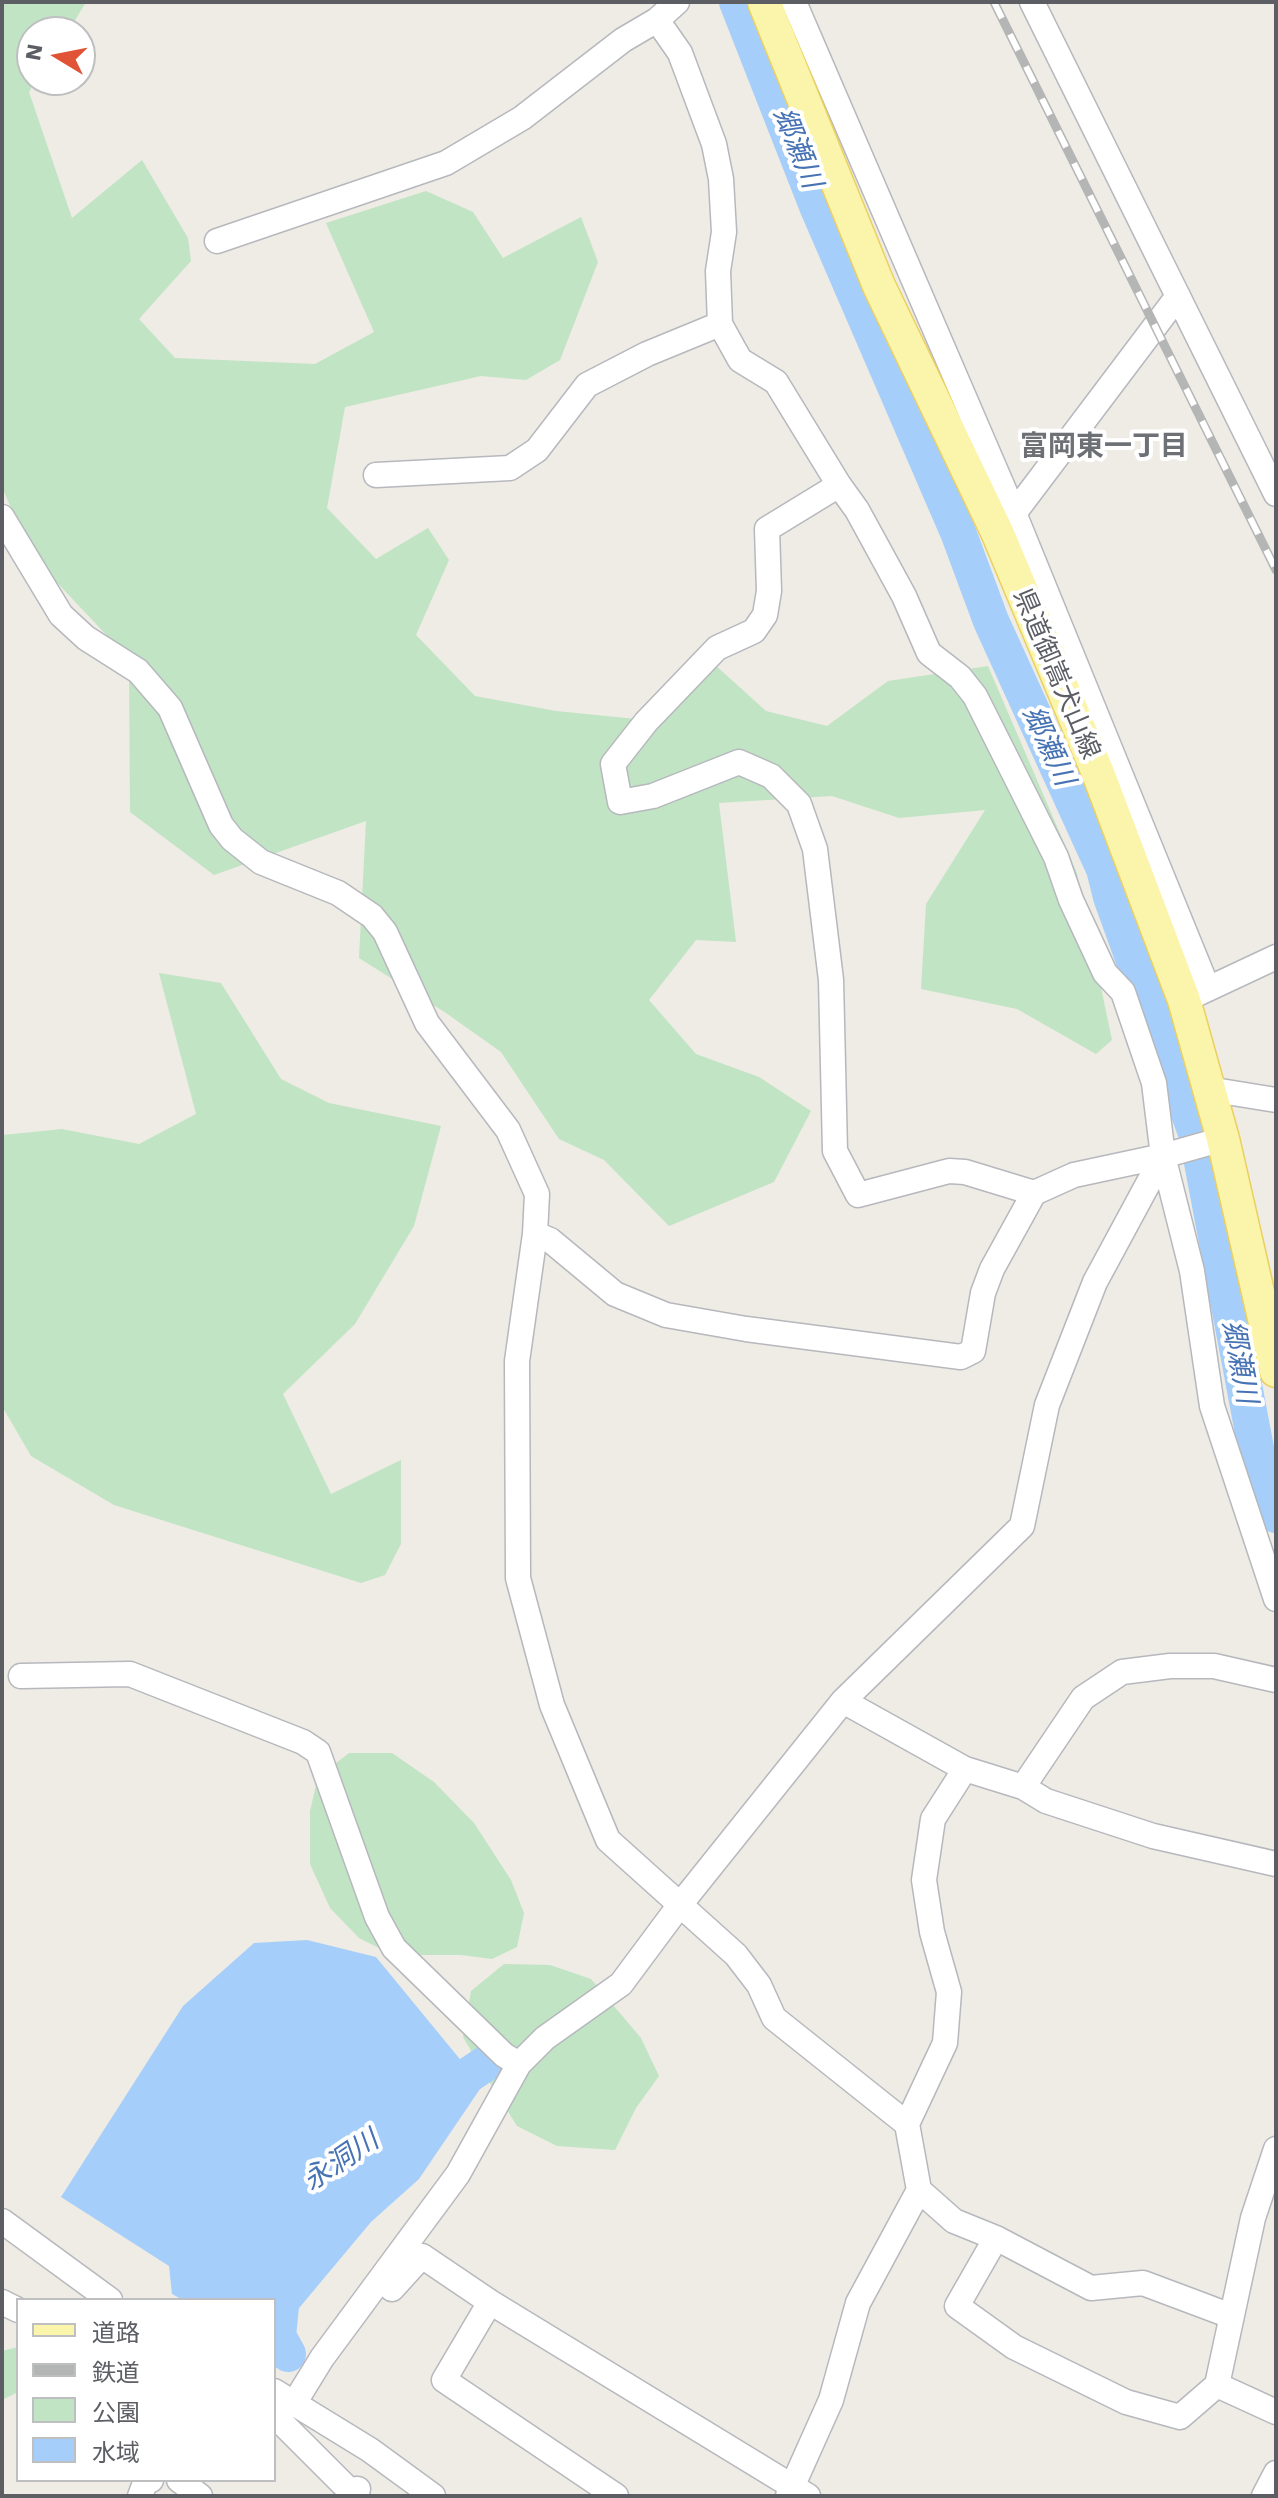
<!DOCTYPE html>
<meta charset="utf-8">
<style>
body{margin:0}
#map{position:relative;width:1278px;height:2498px;overflow:hidden;background:#eeece4;font-family:"Work Sans","Noto Sans JP",sans-serif}
canvas{display:block}
.frame{position:absolute;inset:0;border:4px solid #5c5e64;pointer-events:none}
.legend{position:absolute;left:16px;top:2298px;width:260px;height:184px;box-sizing:border-box;background:#fff;border:2px solid #bebfc1;margin:0;padding:10px 14px;list-style:none;font-size:24px;color:#5c5e64}
.legend li{display:flex;align-items:center;gap:16px;height:40px}
.legend b{width:40px;border:2px solid #bebfc1}
.north{position:absolute;left:16px;top:16px;width:80px;height:80px;box-sizing:border-box;background:#fff;border:2px solid #bebfc1;border-radius:50%;rotate:280deg;font-size:22px;font-weight:700;line-height:32px;text-align:center;color:#5c5e64}
.north::after{content:'';display:block;margin:auto;width:28px;height:36px;background:#e15336;clip-path:polygon(50% 0,100% 100%,50% 72%,0 100%)}
</style>
<div id="map">
<canvas width="1278" height="2498"></canvas>
<div class="frame"></div>
<ul class="legend">
<li><b style="height:10px;background:#fbf5ab"></b>道路</li>
<li><b style="height:10px;background:#b4b5b5"></b>鉄道</li>
<li><b style="height:22px;background:#c1e4c4"></b>公園</li>
<li><b style="height:22px;background:#a6cefb"></b>水域</li>
</ul>
<div class="north">N</div>
</div>
<script>
const ctx = document.querySelector('canvas').getContext('2d');
ctx.lineJoin = 'round';
function paint(path, color) {
  ctx.fillStyle = color;
  ctx.fill(path, 'evenodd');
}
function shape(rows) {
  const path = new Path2D();
  for (const r of rows) {
    path.moveTo(r[0], r[1]);
    for (let i = 2; i < r.length; i += 2) path.lineTo(r[i], r[i + 1]);
  }
  return path;
}
function stroke(path, color, width, dash) {
  ctx.strokeStyle = color;
  ctx.lineWidth = width;
  ctx.lineCap = dash ? 'butt' : 'round';
  ctx.setLineDash(dash || []);
  ctx.stroke(path);
}
function label(font, color, halo, rows, align = 'center') {
  ctx.font = font + ' "Work Sans","Noto Sans JP",sans-serif';
  ctx.lineWidth = 8;
  ctx.setLineDash([]);
  ctx.textBaseline = 'middle';
  ctx.strokeStyle = halo;
  ctx.fillStyle = color;
  for (const [text, x, y, turn = 0] of rows) {
    ctx.save();
    ctx.translate(x, y);
    ctx.rotate((+turn || 0) * Math.PI / 180);
    ctx.textAlign = isNaN(turn) ? turn : align;
    if (halo) ctx.strokeText(text, 0, 0);
    ctx.fillText(text, 0, 0);
    ctx.restore();
  }
}
paint(shape([
 [2,2,86,2,68,32,32,32,32,80,36,80,29,92,72,218,142,160,188,238,191,261,139,319,175,358,315,364,374,332,326,223,426,191,473,212,503,258,581,217,598,262,560,360,526,380,481,376,345,407,327,508,376,559,428,528,449,560,416,635,475,696,556,711,636,719,703,654,766,711,827,726,888,681,988,666,1077,873,1112,1040,1096,1054,1017,1009,921,989,926,904,985,810,899,818,832,796,719,803,736,942,696,940,649,1000,696,1054,759,1077,811,1111,774,1182,669,1226,604,1160,559,1139,501,1052,446,1013,359,958,366,821,214,875,130,812,129,659,31,555,2,487],
 [159,973,221,983,281,1079,329,1103,441,1126,414,1226,355,1324,283,1394,331,1494,401,1460,401,1544,385,1575,361,1583,114,1505,31,1456,2,1406,3,1135,62,1129,139,1144,196,1114],
 [349,1753,392,1753,434,1782,474,1823,511,1880,524,1913,517,1947,492,1959,461,1955,393,1955,359,1938,330,1908,310,1864,310,1811,318,1777],
 [504,1964,550,1965,591,1979,641,2038,659,2076,636,2108,615,2150,557,2146,517,2126,490,2083,463,2037,471,1991],
 [18,2347,18,2392,2,2400,2,2351]
]), '#c1e4c4');
paint(shape([
 [307,1940,376,1957,482,2086,419,2179,371,2222,274,2338,274,2300,183,2300,172,2294,169,2266,61,2197,183,2006,254,1943]
]), '#a6cefb');
stroke(shape([
 [737,2,817,206,958,532,991,621,1104,869,1111,897,1197,1136,1261,1475,1276,1515],
 [430,2101,485,2064],
 [283,2286,278,2336,288,2354]
]), '#a6cefb', 36);
const minor = shape([
 [794,2,1014,513,1208,989],
 [1032,2,1276,494],
 [657,20,680,53,714,144,721,179,724,232,718,271,720,324,740,360,776,382,839,485,767,529,769,591,765,615,754,631,717,648,646,722,613,764,620,802,653,796,739,762,771,776,799,804,815,849,831,980,835,1151,858,1195,949,1171,965,1172,1034,1193,1074,1175,1163,1156,1223,1139],
 [217,241,446,163,522,118,623,40,657,20,677,2],
 [376,475,510,468,537,450,587,385,647,354,720,324],
 [839,485,857,510,904,596,929,653,960,677,975,696,1056,857,1071,900,1105,973,1123,992,1154,1083,1163,1156,1192,1271,1212,1406,1276,1599],
 [2,517,61,615,86,638,138,671,170,708,221,825,232,839,261,862,338,893,372,916,385,932,427,1023,508,1130,537,1194,535,1234,517,1361,518,1578,552,1705,608,1840,736,1955,759,1985,774,2018,907,2124],
 [1006,524,1178,296],
 [1195,995,1276,957],
 [1208,1089,1276,1100],
 [535,1234,550,1240,615,1294,666,1315,746,1329,961,1357,973,1351,983,1293,992,1269,1034,1193],
 [21,1676,130,1674,303,1742,318,1752,377,1917,394,1948,504,2055,519,2064],
 [843,1701,965,1769,1023,1787,1046,1801,1153,1836,1276,1864],
 [965,1769,933,1819,924,1880,932,1932,949,1992,945,2043,907,2124,919,2190,954,2221,996,2238,1091,2288,1143,2283,1231,2316],
 [1023,1787,1083,1698,1122,1672,1170,1666,1214,1666,1276,1680],
 [2,2221,110,2300],
 [996,2238,957,2306,1014,2347,1126,2402,1180,2417,1217,2385,1253,2218,1276,2149],
 [392,2289,422,2256,490,2302,444,2380,616,2496],
 [2,2302,18,2310],
 [490,2302,808,2496],
 [1217,2385,1276,2412],
 [274,2391,370,2450,433,2496],
 [295,2402,322,2358,458,2174,519,2064,545,2038,621,1984,679,1906,843,1701,1022,1526,1047,1405,1095,1282,1163,1156],
 [274,2415,349,2490,358,2489],
 [179,2480,200,2496],
 [140,2496,145,2483,151,2480],
 [788,2496,831,2400,858,2303,919,2190],
 [1264,2496,1276,2473]
]);
const major = shape([
 [764,2,879,286,998,534,1098,773,1184,1000,1223,1139,1276,1371]
]);
stroke(minor, '#b6b8bd', 27);
stroke(major, '#ebd05f', 35);
stroke(minor, '#fff', 24);
stroke(major, '#fbf5ab', 32);
const rail = shape([
 [994,2,1276,570]
]);
stroke(rail, '#b4b5b5', 9);
stroke(rail, '#fff', 6, [18]);
label('26px', '#5c5e64', '#fff', [
 ["県道御嵩犬山線",1056,674,67]
]);
label('italic 28px', '#4773b5', '#fff', [
 ["郷瀬川",797,148,68],
 ["郷瀬川",1048,746,65],
 ["郷瀬川",1239,1362,79],
 ["永洞川",341,2161,-34]
]);
label('bold 28px', '#6d7075', '#fff', [
 ["富岡東一丁目",1104,447]
]);
</script>
